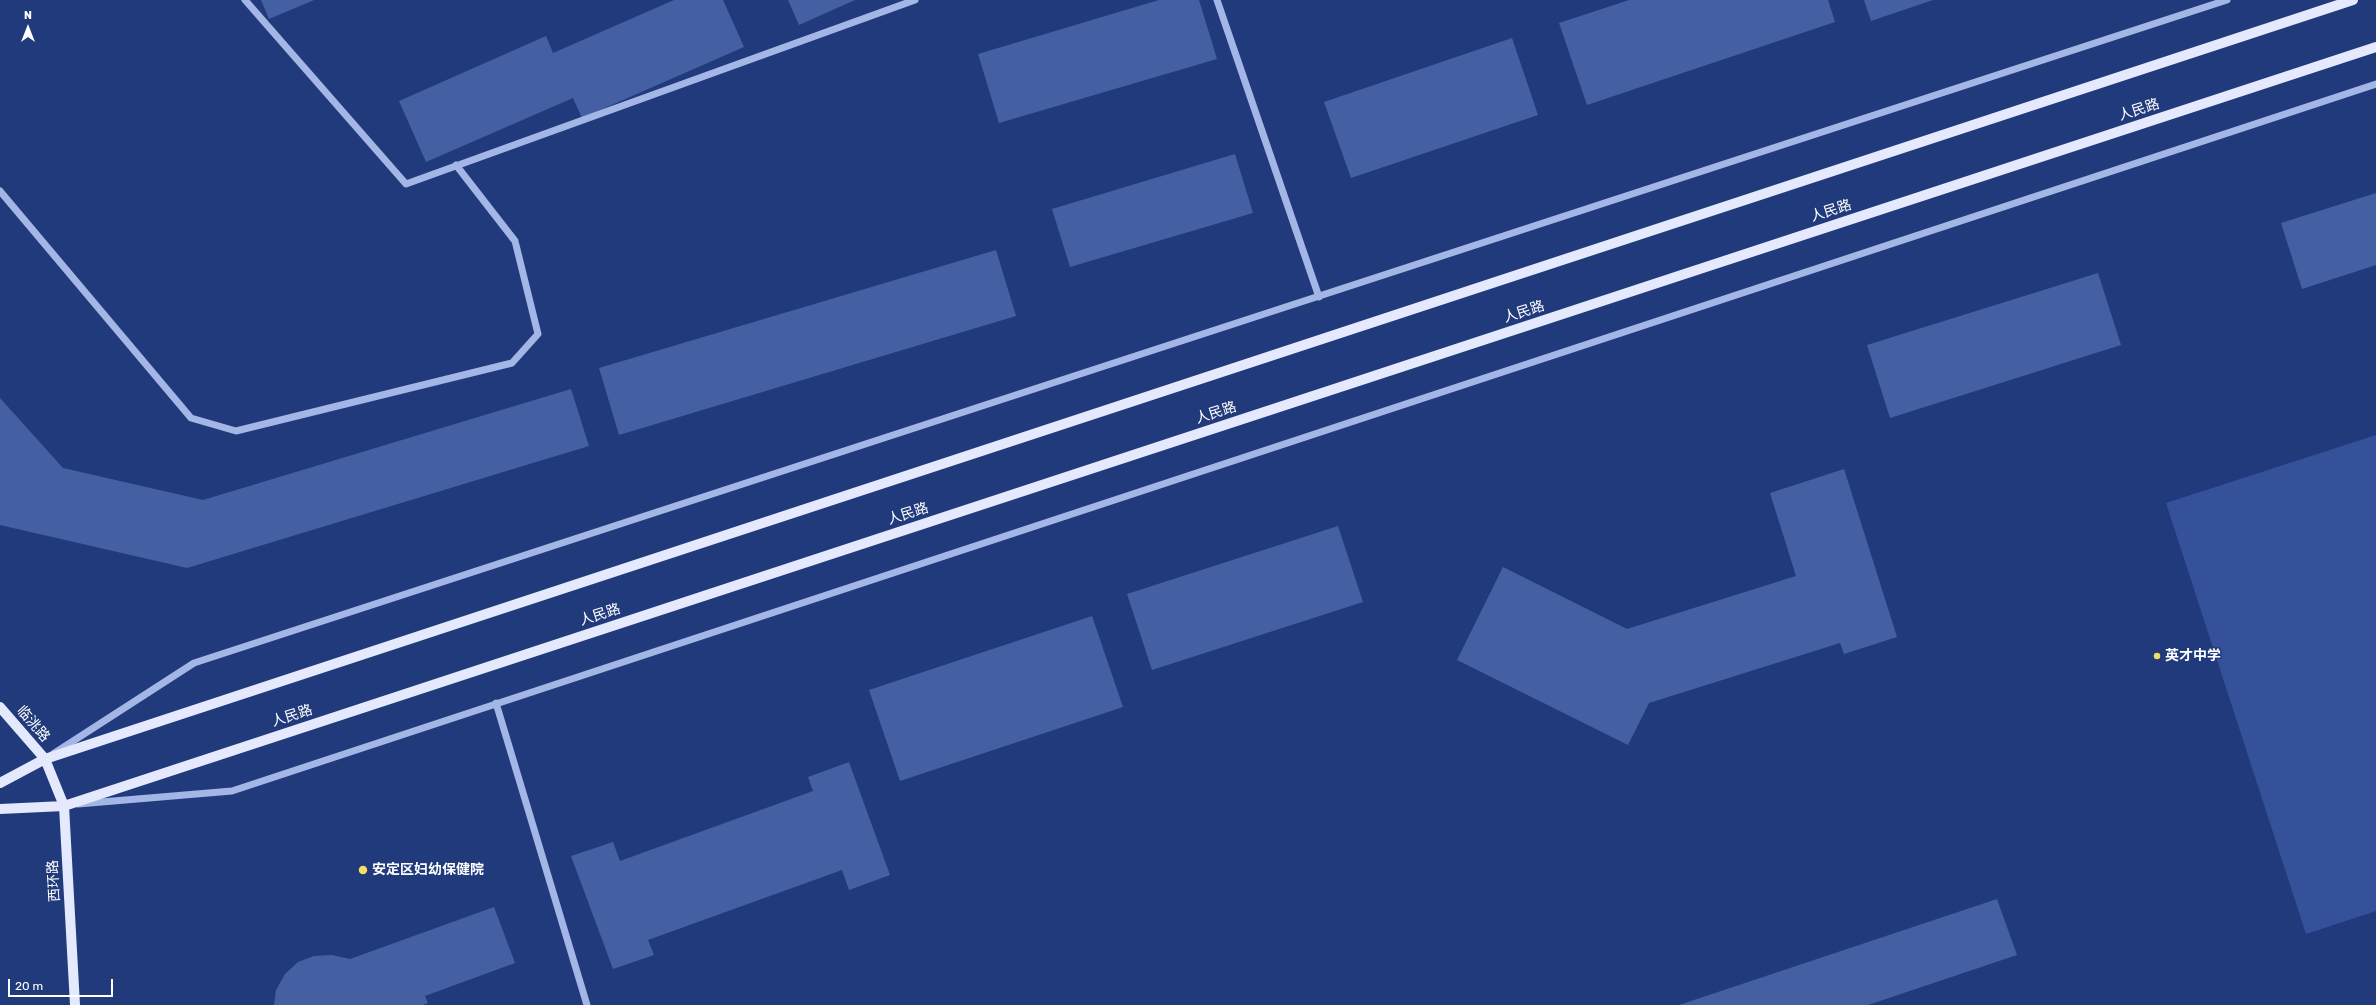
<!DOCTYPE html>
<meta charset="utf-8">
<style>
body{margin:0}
#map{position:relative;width:2376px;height:1005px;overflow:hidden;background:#213a7b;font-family:Rubik,sans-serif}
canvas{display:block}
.north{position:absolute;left:8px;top:8px;width:40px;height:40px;-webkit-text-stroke:3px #213a7b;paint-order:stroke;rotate:0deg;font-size:11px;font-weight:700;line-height:16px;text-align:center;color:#fff}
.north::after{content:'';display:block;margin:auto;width:14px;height:18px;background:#fff;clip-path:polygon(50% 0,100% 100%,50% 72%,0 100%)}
.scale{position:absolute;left:8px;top:979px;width:105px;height:18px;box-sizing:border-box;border:2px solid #fff;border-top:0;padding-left:5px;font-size:12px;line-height:14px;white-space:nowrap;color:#fff;-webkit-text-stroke:3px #213a7b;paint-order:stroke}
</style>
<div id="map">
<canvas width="2376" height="1005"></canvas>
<div class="north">N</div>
<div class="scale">20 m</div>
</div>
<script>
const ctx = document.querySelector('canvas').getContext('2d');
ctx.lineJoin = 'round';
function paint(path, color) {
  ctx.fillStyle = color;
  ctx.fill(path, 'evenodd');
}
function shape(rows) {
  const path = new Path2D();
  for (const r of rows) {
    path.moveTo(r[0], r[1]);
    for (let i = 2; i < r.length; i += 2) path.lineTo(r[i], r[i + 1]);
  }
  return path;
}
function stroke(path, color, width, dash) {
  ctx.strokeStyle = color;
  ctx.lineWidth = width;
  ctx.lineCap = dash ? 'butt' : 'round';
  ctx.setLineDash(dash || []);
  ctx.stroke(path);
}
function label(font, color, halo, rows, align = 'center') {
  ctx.font = font + ' Rubik,"Noto Sans SC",sans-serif';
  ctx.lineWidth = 3;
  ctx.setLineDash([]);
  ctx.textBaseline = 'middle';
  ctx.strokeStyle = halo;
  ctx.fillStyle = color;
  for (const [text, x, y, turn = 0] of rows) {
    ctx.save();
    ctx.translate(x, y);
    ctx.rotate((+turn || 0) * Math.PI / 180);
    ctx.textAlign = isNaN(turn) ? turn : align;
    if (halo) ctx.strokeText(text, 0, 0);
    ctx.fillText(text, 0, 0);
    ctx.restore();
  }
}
paint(shape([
 [2376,435,2376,911,2306,934,2166,503]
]), '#345199');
paint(shape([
 [261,0,314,0,269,19],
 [674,0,723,0,744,47,582,118,573,98,426,162,399,101,546,36,553,53],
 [788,0,855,0,799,25],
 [1159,0,1199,0,1217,59,999,123,978,54],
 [1629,0,1828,0,1835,22,1587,105,1559,23],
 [1864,0,1933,0,1871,21],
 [1512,38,1538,115,1351,178,1324,102],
 [1235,154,1253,213,1070,267,1052,209],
 [2376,193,2376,265,2302,289,2281,223],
 [996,250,1016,316,619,435,599,368],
 [2098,273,2121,345,1890,418,1867,345],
 [571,389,589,446,187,568,0,525,0,398,63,468,203,500],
 [1844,469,1897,637,1844,654,1840,643,1649,703,1628,745,1457,660,1503,567,1627,629,1796,576,1770,493],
 [1338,526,1363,602,1152,670,1127,594],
 [1092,616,1123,707,900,781,869,690],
 [849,762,890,875,849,890,842,870,648,940,654,955,613,969,571,856,613,842,620,861,813,791,808,777],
 [1997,899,2017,955,1868,1005,1679,1005],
 [494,907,515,963,425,996,428,1003,423,1005,274,1005,276,990,285,974,298,962,314,956,332,955,350,959]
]), '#4560a2');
stroke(shape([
 [245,0,406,184,915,0],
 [1217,0,1319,297],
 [0,191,191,418,236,431,512,363,538,334,515,241,456,165],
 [496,703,587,1005],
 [53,754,194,663,2227,0],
 [78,804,232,791,2376,84]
]), '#a3b6e6', 7);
stroke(shape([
 [0,707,45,759,64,806,75,1005],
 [0,783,45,759,2353,0],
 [0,809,64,806,2376,47]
]), '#e4e9fd', 10);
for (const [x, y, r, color] of [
 [2157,656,4,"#f2e064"],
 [363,870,5,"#f2e064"]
]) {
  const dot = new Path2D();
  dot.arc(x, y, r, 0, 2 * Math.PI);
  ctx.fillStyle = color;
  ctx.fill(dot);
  stroke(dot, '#213a7b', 1.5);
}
label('14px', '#fff', '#213a7b', [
 ["人民路",2139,110,-18],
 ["人民路",1831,211,-18],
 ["人民路",1524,312,-18],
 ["人民路",1216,413,-18],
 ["人民路",908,514,-18],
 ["人民路",600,615,-18],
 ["人民路",292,716,-18],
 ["临洮路",33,724,49],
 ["西环路",54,881,-93]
]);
label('bold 14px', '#fff', '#213a7b', [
 ["英才中学",2165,656],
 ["安定区妇幼保健院",372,870]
], 'left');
</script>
